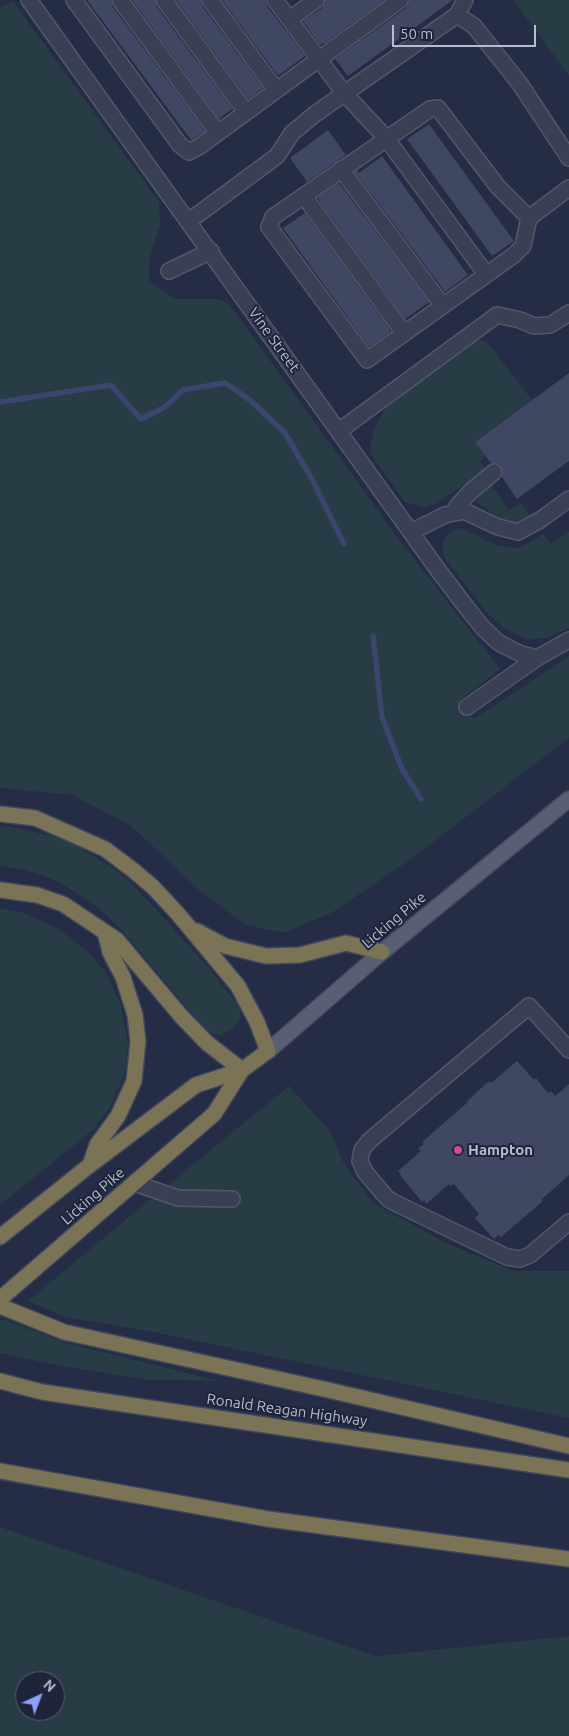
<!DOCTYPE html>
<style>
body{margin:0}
#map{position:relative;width:569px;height:1736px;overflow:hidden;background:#252c45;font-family:Ubuntu,sans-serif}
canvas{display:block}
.north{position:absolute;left:15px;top:1671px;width:50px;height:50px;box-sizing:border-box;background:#1e2439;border:1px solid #5b6074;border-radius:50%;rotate:43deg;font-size:14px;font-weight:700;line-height:20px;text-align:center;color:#b7bbcd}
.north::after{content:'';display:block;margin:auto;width:18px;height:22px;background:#8aa1ff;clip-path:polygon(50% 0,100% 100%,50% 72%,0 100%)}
.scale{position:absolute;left:392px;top:25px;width:144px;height:22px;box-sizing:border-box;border:2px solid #b7bbcd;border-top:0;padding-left:6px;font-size:15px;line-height:18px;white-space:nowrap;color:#b7bbcd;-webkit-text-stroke:4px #1e2439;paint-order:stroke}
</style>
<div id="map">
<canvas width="569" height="1736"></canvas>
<div class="north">N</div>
<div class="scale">50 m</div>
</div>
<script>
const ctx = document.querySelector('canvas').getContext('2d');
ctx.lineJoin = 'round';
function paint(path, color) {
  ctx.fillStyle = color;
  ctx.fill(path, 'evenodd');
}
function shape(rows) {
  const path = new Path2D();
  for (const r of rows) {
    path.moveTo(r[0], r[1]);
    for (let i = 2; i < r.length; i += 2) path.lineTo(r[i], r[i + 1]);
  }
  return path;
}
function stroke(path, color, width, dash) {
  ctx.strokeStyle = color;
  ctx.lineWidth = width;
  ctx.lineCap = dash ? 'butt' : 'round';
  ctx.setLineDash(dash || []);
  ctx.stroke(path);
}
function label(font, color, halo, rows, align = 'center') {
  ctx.font = font + ' Ubuntu,sans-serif';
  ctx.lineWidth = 4;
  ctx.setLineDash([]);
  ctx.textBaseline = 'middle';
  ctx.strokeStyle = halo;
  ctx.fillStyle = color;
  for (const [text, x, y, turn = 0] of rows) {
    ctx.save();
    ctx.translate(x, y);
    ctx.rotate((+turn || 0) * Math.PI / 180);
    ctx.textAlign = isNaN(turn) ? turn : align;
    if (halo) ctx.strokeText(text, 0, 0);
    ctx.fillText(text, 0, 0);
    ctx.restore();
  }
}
paint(shape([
 [513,0,569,0,569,76],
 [13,1,159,202,160,225,150,257,149,281,175,299,216,299,228,302,403,545,500,669,460,700,474,719,569,656,569,738,411,859,333,912,284,933,246,925,199,890,130,825,72,795,0,788,0,7],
 [476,340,484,341,492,348,532,400,476,441,486,456,480,461,486,469,438,503,424,508,405,502,369,452,374,429,384,410,396,398],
 [491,485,509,510,521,503,530,515,513,524,503,520,471,499],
 [462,528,496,545,514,548,526,545,543,534,551,544,569,531,569,628,547,638,526,639,504,628,488,614,444,557,443,542,448,534,454,530],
 [0,826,15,827,66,840,110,866,130,882,165,919,214,974,240,1008,240,1019,234,1027,222,1035,211,1034,203,1027,121,929,97,907,59,882,26,870,0,866],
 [0,908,24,913,60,930,87,951,105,971,121,1005,128,1043,125,1073,111,1105,94,1129,0,1205],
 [289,1086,331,1132,343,1162,373,1203,446,1243,514,1271,569,1271,569,1418,158,1333,66,1317,28,1301,141,1207],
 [3,1319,67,1343,219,1381,149,1380,60,1366,0,1353,0,1322],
 [0,1527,376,1656,569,1636,569,1736,0,1736],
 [25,1681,55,1681,55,1711,25,1711]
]), '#273c45');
stroke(shape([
 [0,402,111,385,141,419,165,407,183,390,225,383,250,400,285,433,313,481,344,544],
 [373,636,382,717,402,769,421,799]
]), '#3a466e', 5.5);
paint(shape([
 [87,0,111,0,112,6,205,131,191,140],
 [132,0,155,0,156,6,232,109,219,119],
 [176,0,201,0,202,6,263,88,248,99],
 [222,0,266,0,267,6,305,56,278,76],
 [325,0,384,0,324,44,324,43,320,45,303,21,322,8],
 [409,0,453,0,348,76,335,59,406,8],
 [429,124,514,241,492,256,407,139],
 [328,130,346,155,307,182,290,158],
 [382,156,468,275,445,292,355,172,357,170,359,173],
 [339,183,429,302,405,319,320,202,318,197],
 [305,213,390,330,389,333,369,347,283,228],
 [569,373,569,461,517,499,502,477,503,471,501,466,497,463,491,463,475,442],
 [517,1061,534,1080,536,1078,548,1093,551,1091,555,1096,569,1084,569,1175,541,1200,543,1201,501,1237,498,1235,494,1239,475,1218,479,1214,454,1184,451,1186,449,1184,426,1204,424,1200,422,1202,400,1175,401,1174,398,1171,421,1151,418,1148,424,1144,422,1142,468,1102,467,1101,489,1081,491,1083]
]), '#3f4762');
const minor = shape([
 [29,0,438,570,467,608,483,628,499,643,521,654,537,658],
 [74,0,180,145,189,152,200,146,400,0],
 [120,0,218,133],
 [164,0,246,112],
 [210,0,276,90],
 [275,0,344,93,386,138,486,274],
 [457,15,474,26,520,84,569,158],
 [290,19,316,0],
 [341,169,443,306],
 [304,196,404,333],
 [529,218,498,187,438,108,430,109,273,217,269,227,367,360,514,255,523,246,529,218,569,188],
 [189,221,277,156,292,133,315,114,457,15,465,0],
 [169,271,211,251],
 [339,431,497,315,520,320,534,326,550,325,569,313],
 [453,513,458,505,470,492,494,472],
 [411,532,445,515,464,511,498,527,518,532,540,520,569,499],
 [467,707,537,658,569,640],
 [569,1050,529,1006,369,1141,362,1150,360,1161,365,1172,387,1198,393,1202,507,1257,520,1259,530,1255,569,1222],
 [134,1183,178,1198,232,1199]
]);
const major = shape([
 [268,1051,382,952,569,799]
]);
const highway = shape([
 [0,814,35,818,105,849,133,870,153,887,178,914,238,986,257,1022,268,1051,242,1070,214,1114,0,1299],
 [0,890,37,895,63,904,117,940,181,1016,207,1043,242,1070],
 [197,931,225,946,266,956,300,955,346,943,382,952],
 [90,1165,97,1145,118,1116,134,1081,138,1041,135,1015,123,977,110,952,105,932],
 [0,1237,90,1165,196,1085,242,1070],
 [0,1306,64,1332,328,1390,569,1446],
 [0,1381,42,1392,569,1470],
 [0,1471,268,1519,569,1559]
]);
stroke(minor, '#52576b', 18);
stroke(major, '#43485d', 18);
stroke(highway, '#41475b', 18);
stroke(minor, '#3a4054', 15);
stroke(major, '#585e74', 15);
stroke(highway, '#7a7356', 15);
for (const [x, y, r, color] of [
 [458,1150,5,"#d1479c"]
]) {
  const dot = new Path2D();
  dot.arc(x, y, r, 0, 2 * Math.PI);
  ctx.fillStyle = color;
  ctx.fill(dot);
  stroke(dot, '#1e2439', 2);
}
label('15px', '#b7bbcd', '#1e2439', [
 ["Vine Street",274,340,54],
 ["Licking Pike",394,920,-40],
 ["Licking Pike",93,1196,-41],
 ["Ronald Reagan Highway",287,1410,8]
]);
label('bold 15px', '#b7bbcd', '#1e2439', [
 ["Hampton",468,1150]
], 'left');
</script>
